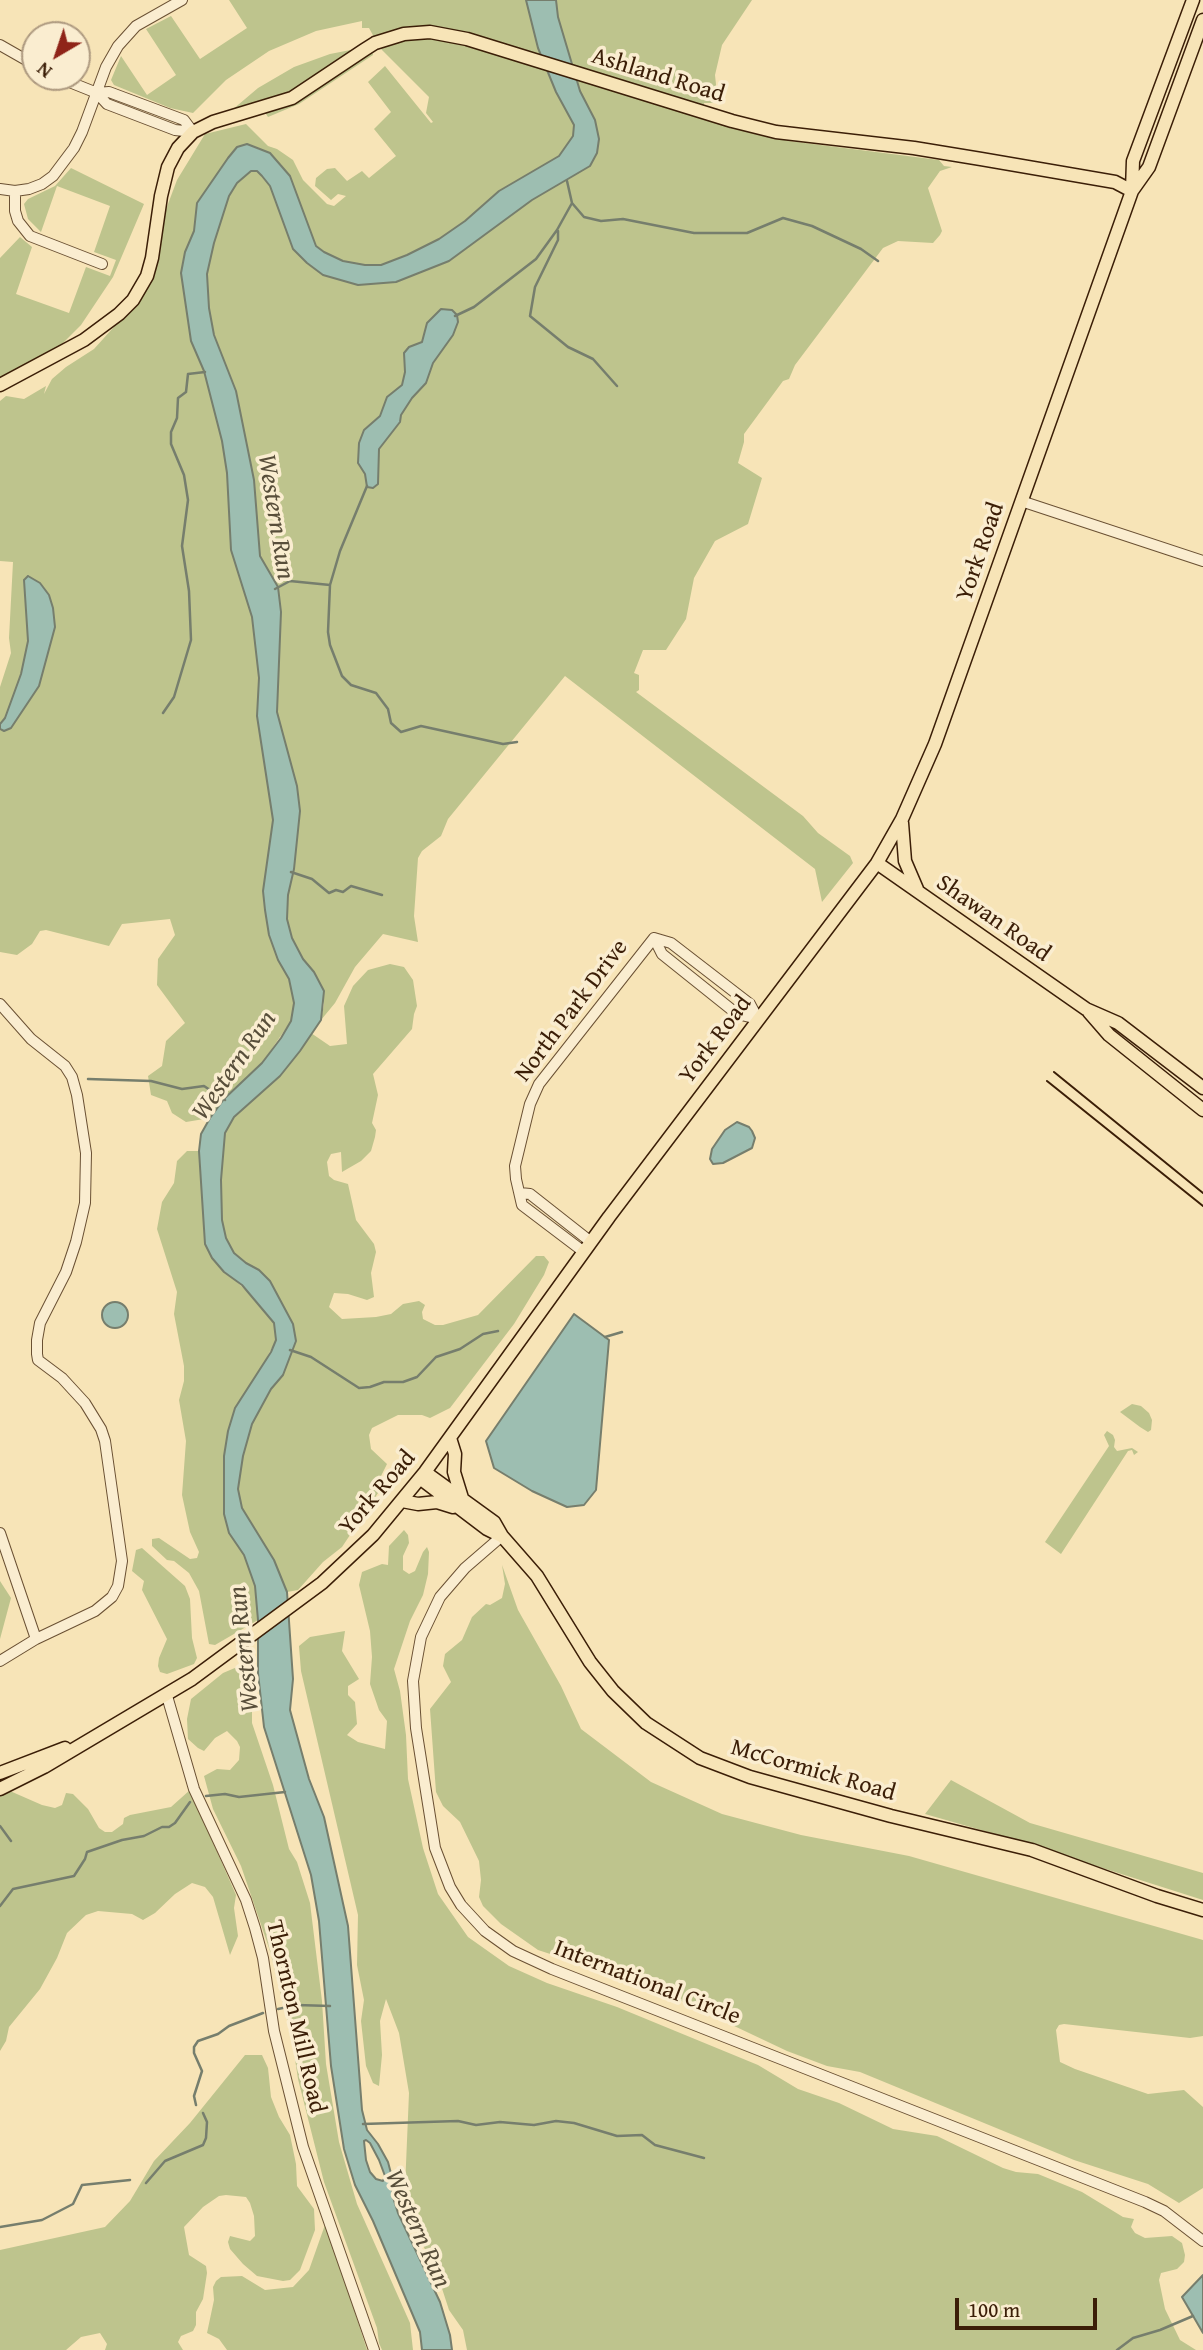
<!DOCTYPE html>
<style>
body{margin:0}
#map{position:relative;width:1203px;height:2350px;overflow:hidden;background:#f7e4b7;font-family:"Gentium Book Plus",serif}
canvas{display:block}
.north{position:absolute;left:21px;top:21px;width:70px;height:70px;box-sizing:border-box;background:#faedd0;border:2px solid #ae9a80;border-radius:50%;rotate:219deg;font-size:19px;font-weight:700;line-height:28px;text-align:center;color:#3b1e07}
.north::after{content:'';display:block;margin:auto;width:24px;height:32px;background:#8f2418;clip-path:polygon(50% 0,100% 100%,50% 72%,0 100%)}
.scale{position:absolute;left:955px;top:2298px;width:142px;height:32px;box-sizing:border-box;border:4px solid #3b1e07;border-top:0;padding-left:9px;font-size:21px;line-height:24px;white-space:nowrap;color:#3b1e07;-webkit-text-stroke:5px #faedd0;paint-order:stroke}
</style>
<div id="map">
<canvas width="1203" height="2350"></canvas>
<div class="north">N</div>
<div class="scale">100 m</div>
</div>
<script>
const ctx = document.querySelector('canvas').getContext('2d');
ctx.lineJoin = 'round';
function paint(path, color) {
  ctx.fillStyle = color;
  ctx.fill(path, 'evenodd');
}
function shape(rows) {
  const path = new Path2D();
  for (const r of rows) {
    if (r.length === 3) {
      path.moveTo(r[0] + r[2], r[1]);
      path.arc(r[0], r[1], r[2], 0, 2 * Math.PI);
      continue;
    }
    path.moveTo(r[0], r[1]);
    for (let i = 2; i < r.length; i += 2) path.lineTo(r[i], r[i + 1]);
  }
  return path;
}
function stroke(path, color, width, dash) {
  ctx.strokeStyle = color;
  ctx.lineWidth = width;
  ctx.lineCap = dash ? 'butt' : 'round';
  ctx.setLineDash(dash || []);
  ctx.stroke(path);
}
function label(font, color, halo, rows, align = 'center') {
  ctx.font = font + ' "Gentium Book Plus",serif';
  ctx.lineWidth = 7;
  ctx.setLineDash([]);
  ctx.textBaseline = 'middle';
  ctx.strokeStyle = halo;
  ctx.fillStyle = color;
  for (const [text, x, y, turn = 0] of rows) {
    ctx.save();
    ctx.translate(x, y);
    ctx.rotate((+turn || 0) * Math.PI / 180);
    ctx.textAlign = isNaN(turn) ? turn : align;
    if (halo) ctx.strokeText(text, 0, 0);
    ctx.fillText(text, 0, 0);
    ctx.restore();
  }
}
paint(shape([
 [229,0,752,0,722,45,715,75,718,103,704,103,703,118,789,141,939,160,944,166,952,167,940,171,928,188,942,231,940,235,933,243,898,241,883,248,795,365,789,379,783,381,744,434,744,442,738,463,762,478,748,524,715,541,694,578,686,619,666,650,643,650,634,673,639,675,639,690,636,692,803,816,818,833,850,856,853,863,822,902,815,869,565,676,448,819,441,836,422,851,418,858,414,916,418,942,383,934,355,967,335,1003,321,1020,324,1004,314,972,303,959,292,938,287,919,289,888,264,891,269,935,278,960,289,979,294,1003,291,1021,262,1063,224,1099,210,1118,186,1122,172,1113,167,1101,151,1095,148,1076,162,1066,166,1041,185,1023,157,985,158,959,175,935,170,919,122,924,109,946,46,930,40,931,32,944,17,955,0,952,0,687,11,653,9,638,13,562,0,561,0,401,6,396,24,399,46,386,44,394,52,379,66,367,94,349,122,318,129,308,177,180,205,134,246,124,268,146,277,149,293,160,303,180,327,204,334,206,346,196,338,194,331,200,315,186,316,178,327,169,335,168,347,181,362,171,369,178,396,156,374,129,391,112,368,82,385,66,431,123,433,122,426,113,429,97,380,48,369,28,362,28,362,21,316,31,269,51,226,80,193,113,170,108,114,85,111,80,121,56,147,95,176,75,146,29,171,16,200,59,247,28],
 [371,46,373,55,299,104,268,117,261,106,225,116,258,88,294,67,330,54],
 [71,168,144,204,113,277,81,325,56,350,0,380,0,258,20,237,32,247,16,294,69,313,86,267,110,276,116,260,94,252,110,206,57,186,41,232,28,219,24,204,28,199,55,186],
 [390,964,404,967,413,980,417,1006,414,1014,412,1029,373,1074,378,1095,372,1123,376,1130,375,1137,371,1151,361,1161,342,1172,341,1152,331,1154,327,1162,329,1176,334,1180,348,1184,356,1220,374,1244,376,1252,371,1273,374,1297,367,1300,348,1294,334,1293,329,1307,342,1319,376,1317,391,1314,403,1304,419,1301,425,1305,422,1312,423,1319,435,1325,443,1325,478,1315,536,1256,544,1256,549,1262,544,1275,514,1324,450,1408,430,1418,422,1415,398,1415,372,1428,369,1435,371,1449,387,1464,380,1478,378,1493,342,1547,323,1562,298,1590,287,1592,274,1560,242,1508,238,1489,243,1456,252,1424,271,1389,283,1375,293,1324,270,1281,259,1270,246,1263,234,1253,226,1238,222,1220,222,1151,225,1133,234,1117,280,1076,300,1051,311,1033,330,1046,347,1044,344,1006,353,986,368,970],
 [187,1151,199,1151,206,1244,212,1258,260,1304,274,1323,276,1340,228,1431,224,1456,223,1487,229,1533,244,1555,255,1586,258,1620,215,1645,209,1644,199,1591,189,1573,174,1561,167,1560,152,1546,152,1539,159,1538,190,1559,197,1558,199,1552,190,1532,182,1495,186,1441,179,1400,184,1381,184,1366,174,1314,177,1292,157,1229,162,1202,174,1183,177,1161],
 [1132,1404,1141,1406,1149,1413,1152,1420,1151,1430,1148,1432,1140,1427,1120,1412],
 [1107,1431,1113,1435,1115,1440,1114,1447,1117,1451,1132,1448,1138,1452,1134,1455,1132,1450,1128,1451,1061,1554,1045,1542,1109,1446,1104,1435],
 [404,1530,408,1535,409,1543,403,1556,403,1570,409,1574,415,1571,423,1552,427,1547,429,1552,428,1574,423,1595,410,1621,394,1669,400,1691,406,1735,408,1779,423,1848,438,1894,468,1937,509,1966,547,1983,617,2007,758,2065,798,2089,839,2103,893,2129,937,2136,1003,2168,1016,2172,1038,2174,1082,2192,1123,2217,1134,2219,1131,2227,1135,2233,1145,2238,1172,2236,1182,2243,1185,2255,1184,2262,1177,2269,1161,2273,1159,2280,1165,2309,1180,2340,1196,2350,467,2350,463,2330,449,2310,435,2267,417,2235,405,2188,409,2093,399,2033,386,1999,380,2021,382,2055,379,2086,373,2083,366,2066,361,2021,364,2000,357,1965,358,1915,301,1671,299,1646,310,1637,345,1631,342,1651,359,1679,348,1686,348,1695,355,1702,357,1724,347,1735,358,1742,385,1749,387,1721,379,1710,370,1684,372,1657,370,1631,359,1585,362,1572,382,1564,388,1565,389,1546],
 [142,1548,185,1586,190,1599,192,1638,197,1658,194,1664,167,1674,160,1672,158,1666,159,1658,167,1639,142,1590,144,1581,132,1571,136,1550],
 [502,1565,518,1610,561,1686,581,1729,651,1782,722,1814,801,1835,909,1856,1203,1940,1203,2036,1190,2038,1064,2024,1059,2025,1056,2030,1060,2062,1075,2069,1148,2094,1184,2090,1203,2107,1203,2188,1179,2203,1148,2184,1074,2160,860,2072,827,2066,787,2051,637,1980,605,1972,538,1950,501,1924,483,1906,479,1897,481,1880,479,1861,460,1822,443,1806,436,1792,430,1709,451,1682,443,1666,445,1654,462,1640,472,1617,486,1604,490,1605,502,1598,505,1584],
 [0,1581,11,1598,0,1639],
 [249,1662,256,1682,252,1709,252,1723,273,1785,289,1849,297,1862,310,1903,322,2001,326,2064,339,2142,357,2204,410,2323,413,2350,382,2350,379,2343,377,2328,324,2182,298,2079,292,2039,270,1951,241,1866,213,1809,204,1776,217,1769,230,1770,239,1760,240,1747,237,1741,227,1731,215,1738,204,1751,198,1748,188,1739,187,1719,191,1699,223,1673],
 [951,1780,1030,1823,1203,1873,1203,1900,1002,1836,925,1814],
 [190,1790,236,1895,234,1908,238,1936,230,1955,213,1897,205,1887,192,1883,175,1894,155,1913,143,1920,132,1914,98,1911,86,1915,67,1933,57,1958,40,1989,9,2027,6,2041,0,2051,0,1796,10,1791,42,1805,55,1808,62,1805,66,1793,73,1794,88,1809,99,1828,105,1832,112,1832,123,1824,124,1818,130,1815,171,1807],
 [245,2055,262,2055,268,2068,271,2097,279,2117,290,2135,296,2164,297,2186,314,2209,315,2230,300,2270,290,2280,283,2281,257,2276,243,2264,230,2249,228,2242,230,2236,250,2241,255,2236,254,2216,250,2203,246,2197,226,2195,219,2196,203,2207,184,2227,189,2255,206,2266,207,2273,203,2299,196,2312,196,2325,193,2331,181,2336,178,2342,183,2350,105,2350,107,2344,100,2333,81,2337,66,2350,0,2350,0,2250,105,2227,130,2201,154,2161,190,2123],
 [326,2222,367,2350,227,2350,219,2339,207,2333,214,2300,213,2287,216,2281,221,2277,242,2276,265,2290,293,2287,309,2270]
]), '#bec48d');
const water = shape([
 [526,0,556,0,558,17,580,91,595,120,599,139,597,153,590,166,532,200,449,261,396,282,358,285,323,275,307,263,293,249,270,186,262,176,257,171,251,171,237,183,229,196,214,243,207,274,209,308,214,335,236,391,254,480,260,556,278,587,281,612,277,712,297,786,300,811,294,869,288,895,287,919,292,938,303,959,314,972,324,991,321,1020,300,1051,280,1076,234,1117,225,1133,221,1180,222,1220,226,1238,234,1253,246,1263,259,1270,270,1281,293,1324,296,1341,283,1375,271,1389,252,1424,243,1456,238,1489,242,1508,274,1560,287,1592,293,1679,290,1710,309,1779,324,1817,348,1926,362,2110,367,2130,378,2144,388,2162,393,2181,392,2194,398,2213,440,2302,450,2335,452,2350,422,2350,420,2332,373,2221,355,2185,344,2149,331,2066,319,1921,311,1875,264,1727,258,1673,258,1620,255,1586,244,1555,229,1533,224,1514,224,1456,228,1431,235,1408,271,1352,276,1340,274,1323,242,1285,224,1272,212,1258,205,1244,199,1151,201,1134,210,1118,224,1099,262,1063,281,1038,291,1021,294,1003,289,979,278,960,269,935,265,910,263,891,273,820,257,716,259,678,252,617,231,550,227,473,222,441,204,371,191,341,181,273,185,252,194,231,197,203,228,158,237,147,247,144,270,153,290,176,316,246,324,252,343,261,365,265,381,265,407,255,439,239,465,221,499,191,559,156,573,136,574,125,556,92,538,48,526,0],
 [366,2140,370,2143,379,2160,385,2176,383,2181,376,2179,370,2172,366,2160,364,2141,366,2140],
 [441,309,452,310,457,315,458,322,453,335,433,363,426,383,412,398,401,415,400,422,379,449,378,484,373,488,367,487,365,474,358,463,359,443,364,430,380,416,387,397,402,385,405,372,404,353,409,347,422,342,427,323,441,309],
 [28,576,40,583,49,595,53,608,55,627,39,686,11,728,4,731,0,729,0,724,5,718,21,674,28,641,24,580,28,576],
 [737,1122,749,1127,752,1131,755,1138,752,1148,723,1163,713,1164,710,1159,712,1149,725,1130,737,1122],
 [115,1315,13],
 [574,1314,609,1340,596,1490,584,1505,567,1507,532,1491,494,1468,486,1441,574,1314],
 [1203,2275,1203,2333,1182,2297,1203,2275]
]);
paint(water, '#9dbeb1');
stroke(water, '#767e6d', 2);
stroke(shape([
 [572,203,584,217,601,221,623,219,694,233,747,233,783,218,812,226,861,249,878,261],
 [558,231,558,240,535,287,530,316,568,347,593,359,617,386],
 [455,316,474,307,536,259,557,230,572,203,567,181],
 [330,585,340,551,367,486],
 [275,589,290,581,330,585,328,632,330,645,342,676,351,685,376,693,388,709,391,723,401,732,421,726,503,744,517,742],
 [163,713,174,697,191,640,189,591,182,546,188,500,184,475,171,444,171,432,177,418,178,398,186,392,188,374,205,372],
 [291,872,312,879,329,893,336,890,343,892,351,886,382,895],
 [88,1079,151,1081,182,1089,204,1086,225,1100],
 [605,1337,622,1332],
 [290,1350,311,1357,359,1388,370,1387,384,1382,403,1382,417,1377,436,1357,460,1349,483,1334,498,1331],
 [206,1796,225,1794,239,1797,285,1792],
 [0,1826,11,1841],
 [0,1906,13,1889,74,1876,85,1859,87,1852,122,1840,144,1836,162,1827,169,1827,175,1823,190,1802],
 [278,2009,297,2005,330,2006],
 [196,2105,194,2096,202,2071,194,2053,194,2047,198,2041,218,2034,229,2026,263,2013],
 [363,2124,458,2121,476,2125,500,2122,534,2125,556,2121,574,2123,617,2136,642,2135,655,2145,704,2158],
 [146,2183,165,2161,203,2145,206,2138,207,2122,203,2113],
 [0,2227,42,2220,73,2204,82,2185,130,2180],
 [1117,2350,1133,2338,1160,2330,1193,2316]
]), '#767e6d', 2.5);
const minor = shape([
 [0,45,35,65],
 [57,77,97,93,109,92,184,120,193,132],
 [97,93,107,104,175,130,193,132],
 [0,189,15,191,29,189,42,184,53,176,74,148,82,132,106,67,118,46,136,26,182,0],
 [15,191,15,211,18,221,30,236,102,264],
 [1021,501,1203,561],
 [654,938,662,954,737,1014,758,1019],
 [654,938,671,943,750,1004,758,1019],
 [0,1004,31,1039,65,1066,72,1077,77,1095,86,1153,85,1203,76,1242,66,1272,40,1323,37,1340,37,1354,38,1360,62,1378,85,1403,101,1429,105,1441,122,1561,118,1586,112,1597,95,1611,36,1639,0,1533],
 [520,1193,530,1194,591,1242],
 [584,1252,522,1205,516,1179,515,1166,530,1104,539,1084,654,938],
 [502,1536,465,1568,440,1597,421,1637,413,1681,416,1728,435,1848,450,1887,461,1905,485,1931,513,1951,552,1969,1145,2202,1164,2211,1203,2241],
 [0,1661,36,1639],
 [167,1696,194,1789,246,1900,255,1928,263,1958,274,2031,303,2147,374,2350]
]);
const major = shape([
 [1132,190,1133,161,1193,0],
 [0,385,84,340,119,314,133,300,147,276,152,258,161,196,168,167,178,148,193,132,213,122,292,98,364,50,375,43,404,34,430,32,467,39,732,121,776,132,914,148,981,159,1115,182,1132,191],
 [902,823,905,861,917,889],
 [877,863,1086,1009,1118,1023,1203,1088],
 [1089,1012,1109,1035,1203,1110],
 [450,1438,455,1454,454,1472,462,1498],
 [425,1472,494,1522,502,1536,537,1576,590,1662,613,1691,646,1723,700,1758,750,1777,891,1816,1032,1850,1157,1896,1203,1910],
 [425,1482,487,1529,501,1536],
 [402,1501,418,1504,437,1502,453,1507],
 [0,1773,65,1748],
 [0,1789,44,1767,192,1679,322,1583,373,1535,425,1472,609,1217,877,863,902,819,935,744,1132,191,1149,167,1203,20]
]);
stroke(minor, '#6a5033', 12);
stroke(major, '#3b1e07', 15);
stroke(minor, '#faedd0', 10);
stroke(major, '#f7e4b7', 12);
stroke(shape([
 [1054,1072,1203,1193],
 [1047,1081,1203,1206]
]), '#3b1e07', 2);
label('24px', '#3b1e07', '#faedd0', [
 ["Ashland Road",658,76,17],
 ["York Road",981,552,-71],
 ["Shawan Road",993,919,35],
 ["North Park Drive",572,1011,-53],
 ["York Road",716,1040,-53],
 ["York Road",378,1493,-49],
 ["McCormick Road",813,1771,16],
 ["International Circle",647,1983,21],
 ["Thornton Mill Road",295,2017,77]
]);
label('italic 26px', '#584e3a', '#faedd0', [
 ["Western Run",275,517,81],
 ["Western Run",235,1066,-55],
 ["Western Run",245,1649,-96],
 ["Western Run",417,2229,66]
]);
</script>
